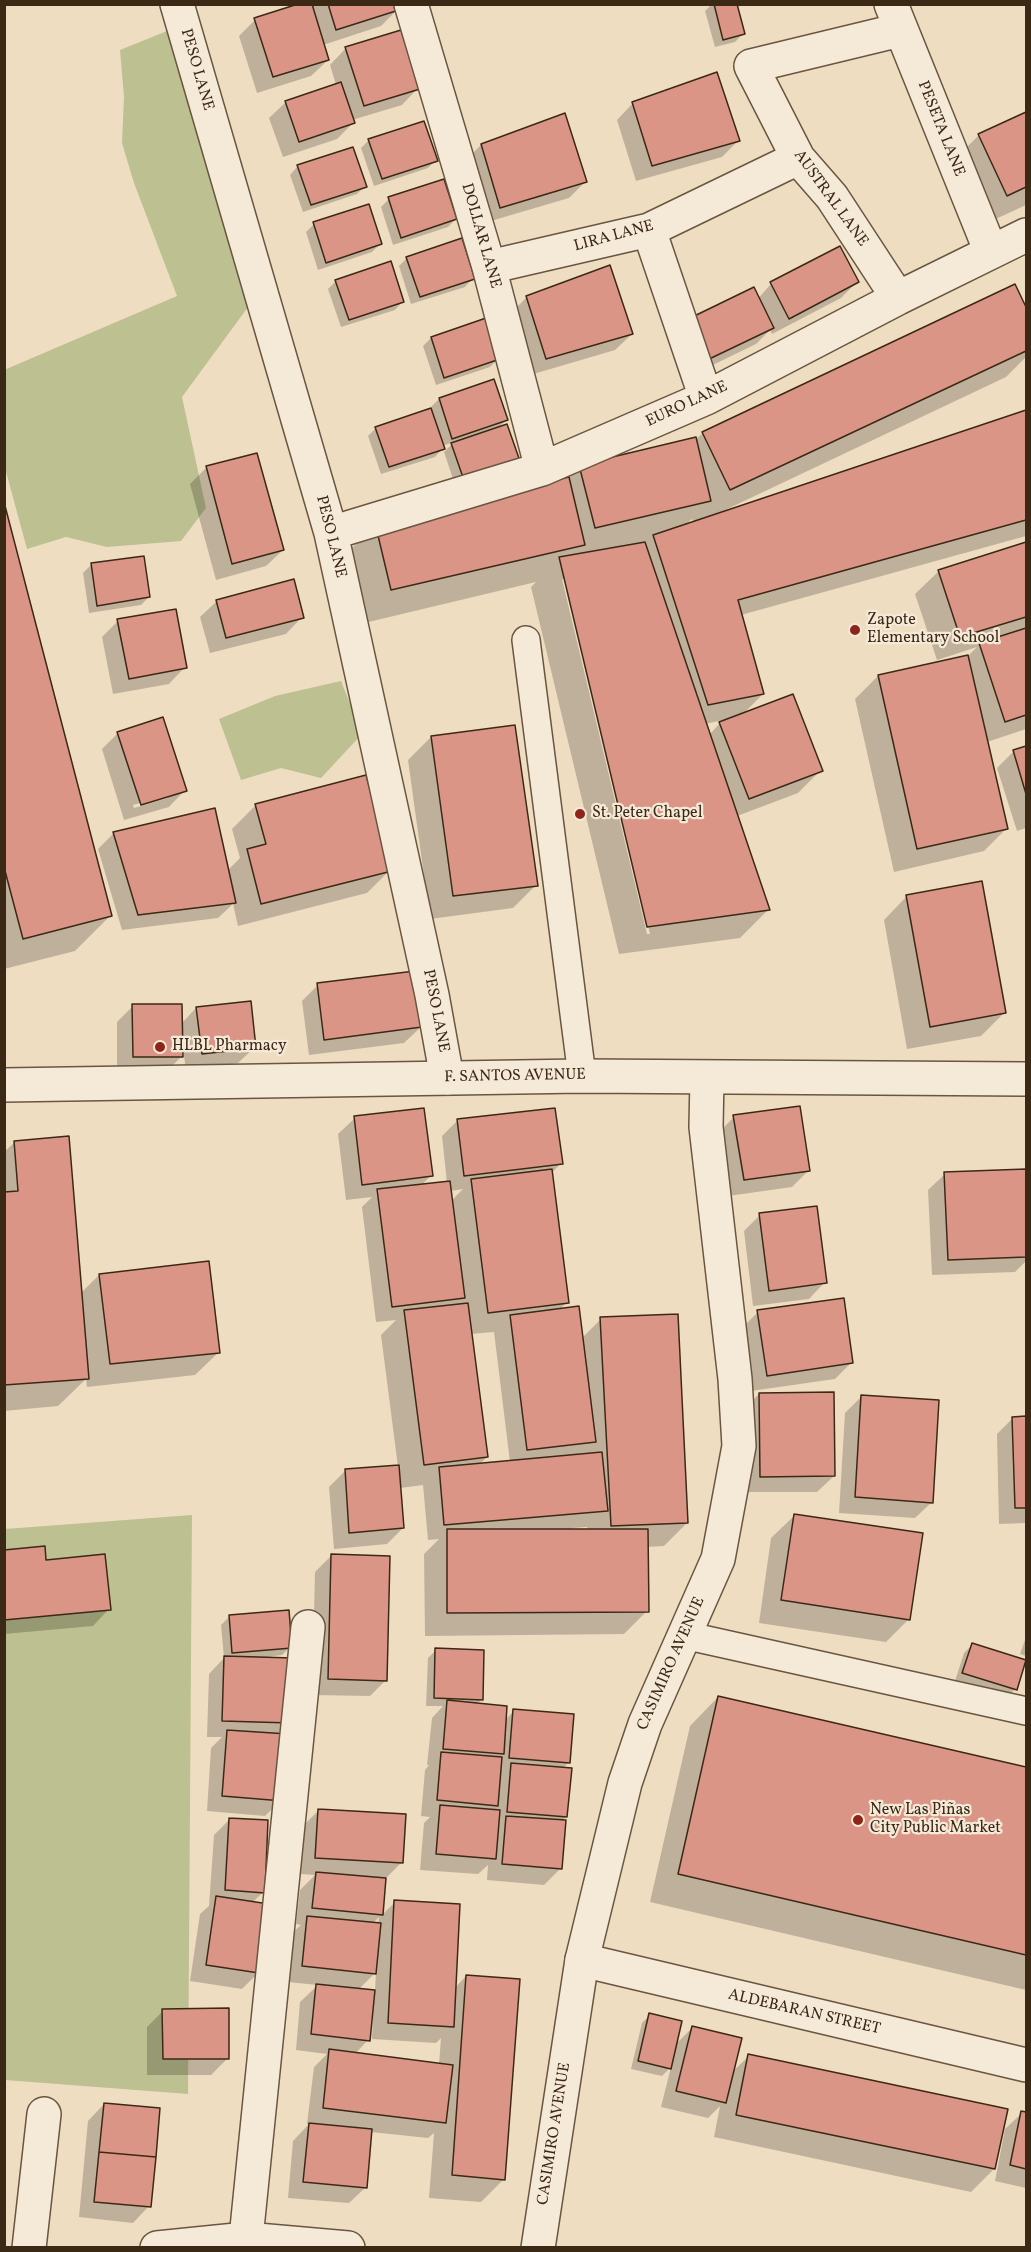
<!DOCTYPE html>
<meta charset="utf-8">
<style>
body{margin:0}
#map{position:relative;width:1031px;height:2252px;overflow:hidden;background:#efddc2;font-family:Vollkorn,serif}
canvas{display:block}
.frame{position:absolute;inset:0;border:6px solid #3c2915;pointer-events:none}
</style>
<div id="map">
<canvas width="1031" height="2252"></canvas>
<div class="frame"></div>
</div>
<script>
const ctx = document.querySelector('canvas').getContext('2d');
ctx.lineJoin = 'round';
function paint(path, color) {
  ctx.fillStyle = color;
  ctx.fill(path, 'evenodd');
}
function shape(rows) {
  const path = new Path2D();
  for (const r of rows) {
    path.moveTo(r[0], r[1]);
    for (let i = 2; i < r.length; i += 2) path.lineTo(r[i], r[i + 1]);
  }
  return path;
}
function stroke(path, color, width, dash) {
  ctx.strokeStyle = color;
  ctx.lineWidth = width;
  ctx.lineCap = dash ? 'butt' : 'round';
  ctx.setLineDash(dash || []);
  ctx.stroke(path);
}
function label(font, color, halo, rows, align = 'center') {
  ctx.font = font + ' Vollkorn,serif';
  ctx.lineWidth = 4.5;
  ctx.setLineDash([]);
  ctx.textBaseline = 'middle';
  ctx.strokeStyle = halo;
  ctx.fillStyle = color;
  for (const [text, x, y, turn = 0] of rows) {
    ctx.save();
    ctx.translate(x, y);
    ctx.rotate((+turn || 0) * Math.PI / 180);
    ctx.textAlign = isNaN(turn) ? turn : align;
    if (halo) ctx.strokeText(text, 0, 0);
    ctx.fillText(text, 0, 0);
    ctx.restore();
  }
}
paint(shape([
 [172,29,251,303,182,397,206,508,181,541,107,547,66,537,27,549,5,468,4,370,177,296,134,183,122,143,124,97,120,50],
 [341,681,362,734,321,778,281,768,241,780,219,719,275,696],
 [192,1515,188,2094,5,2080,5,1529]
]), '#bdc090');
paint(shape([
 [303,4,395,4,397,10,381,26,323,45,328,60,311,76,257,93,239,36,255,20],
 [712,4,735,4,743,34,735,42,715,47,705,11],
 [346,48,418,88,402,105,352,120,353,123,337,139,283,157,269,118,286,102,336,85,330,65],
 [633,103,738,141,722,157,636,181,617,120],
 [1026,113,1026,205,972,230,944,170,979,135],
 [369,140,436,160,428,168,374,186,361,148],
 [481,145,585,182,569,198,484,223,465,161],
 [298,166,365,186,357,194,303,212,290,175],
 [389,199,456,219,448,227,393,245,381,207],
 [314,224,380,244,372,252,318,270,306,232],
 [839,248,857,282,841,298,772,334,770,330,756,344,688,377,771,284],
 [407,258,473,278,465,287,411,304,399,266],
 [336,281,403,301,395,310,341,327,328,289],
 [1015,286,1026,311,1026,357,1006,377,721,512,722,514,1026,412,1026,536,741,615,763,694,741,716,821,770,798,793,737,816,769,909,740,938,619,954,531,587,536,582,356,625,340,560,375,525,567,479,580,466,695,440,703,433],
 [692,519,694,523,684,526],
 [562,579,566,579,650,934,647,934],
 [723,720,709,735,705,724],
 [526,298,632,334,615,350,530,375,510,314],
 [485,320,498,359,490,367,436,385,423,346,431,338],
 [439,399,506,420,496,430,457,491,444,452,454,442,442,446,443,448,435,457,381,474,368,436,376,428,432,410,431,407],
 [256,454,283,550,266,566,216,580,190,484,206,468],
 [4,508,110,916,75,951,4,969],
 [1026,544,1026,729,987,742,1007,828,984,851,894,872,855,699,878,676,968,656,977,647,937,660,915,594,939,571],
 [91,565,149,597,141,605,89,613,83,573],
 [217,601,302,617,286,634,210,653,200,617],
 [118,621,185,667,169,684,113,694,102,637],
 [118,733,185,790,169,807,124,820,102,749],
 [168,795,168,798,134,808,133,805],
 [431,737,536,885,513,908,430,919,408,760],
 [1026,747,1026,828,1017,831,997,768,1013,752],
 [365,776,390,870,367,893,238,926,233,904,218,918,122,930,98,849,114,833,227,871,240,858,232,829,255,806],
 [907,896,1004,1013,981,1036,907,1049,884,920],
 [318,985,421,1027,404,1043,309,1055,302,1001],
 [133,1006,181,1024,196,1008,255,1047,238,1063,186,1070,183,1049,181,1049,181,1057,165,1073,117,1073,117,1022],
 [734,1117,808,1171,792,1187,728,1196,718,1133],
 [355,1118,431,1175,421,1186,447,1183,442,1136,458,1120,561,1163,551,1174,567,1302,559,1310,582,1338,601,1319,687,1523,664,1546,646,1547,647,1611,624,1634,425,1636,424,1554,439,1539,428,1540,423,1485,400,1488,403,1528,387,1544,334,1549,329,1487,345,1471,398,1467,381,1335,396,1320,376,1322,362,1207,372,1197,346,1200,338,1134],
 [463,1189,451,1201,450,1191],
 [494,1332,510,1462,479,1465,487,1457,471,1334],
 [587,1527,588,1530,573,1530,573,1528],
 [15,1142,80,1294,99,1275,219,1352,195,1375,87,1387,86,1379,58,1406,4,1411,4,1152],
 [1026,1170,1026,1261,1015,1272,932,1275,928,1190,945,1174],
 [760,1215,825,1282,809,1299,753,1306,744,1231],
 [758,1312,851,1363,835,1379,751,1391,742,1328],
 [759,1394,834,1476,817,1492,744,1492,743,1410],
 [861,1397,932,1502,915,1518,839,1513,845,1413],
 [1013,1418,1026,1418,1026,1523,999,1524,997,1434],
 [795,1515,909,1619,886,1642,759,1623,771,1538],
 [4,1551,45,1561,109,1609,93,1626,4,1634],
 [331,1556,386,1680,370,1696,312,1695,315,1572],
 [229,1617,290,1647,282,1655,266,1657,290,1723,277,1735,282,1800,265,1816,207,1811,211,1748,222,1737,207,1737,209,1674,224,1658,221,1625],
 [1026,1637,1026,1656,1020,1654],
 [972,1645,1015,1689,1007,1697,955,1681,964,1653],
 [436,1650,481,1700,476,1705,505,1720,514,1711,569,1762,562,1769,566,1817,561,1821,561,1868,544,1885,487,1880,488,1865,478,1874,420,1870,424,1823,430,1817,421,1816,425,1770,429,1765,427,1765,432,1718,443,1706,426,1706,428,1658],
 [718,1697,1026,1769,1026,1990,650,1902,690,1726],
 [319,1810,401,1863,384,1880,381,1916,395,1902,454,1989,466,1976,504,2179,481,2202,429,2198,434,2133,428,2138,371,2132,366,2187,349,2203,288,2198,293,2141,309,2124,307,2124,314,2067,327,2054,296,2050,300,2002,318,1985,287,1982,291,1934,301,1925,296,1924,300,1890,315,1875,300,1874,303,1826],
 [379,1917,378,1925,372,1924],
 [376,1972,375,1991,358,1990],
 [370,2018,373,2018,372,2039,436,2043,441,2038,439,2064,355,2054,368,2040],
 [230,1819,263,1892,252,1903,258,1973,242,1989,190,1981,200,1914,209,1906,214,1835],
 [163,2011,228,2058,211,2075,147,2075,147,2027],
 [650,2015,675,2045,693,2027,731,2073,749,2056,994,2169,971,2192,714,2137,720,2106,708,2118,661,2107,671,2067,662,2076,631,2069,642,2023],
 [104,2104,149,2206,133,2223,79,2217,88,2121],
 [1022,2113,1026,2114,1026,2188,995,2181,1005,2129]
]), '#0003');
const building = shape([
 [298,4,312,4,329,60,273,77,254,18,298,4],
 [328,4,397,4,399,10,336,30,328,4],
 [714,4,737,4,745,34,723,40,714,4],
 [401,30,420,89,364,106,345,47,401,30],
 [717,72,740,141,652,166,632,102,717,72],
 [341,82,355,123,299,142,285,101,341,82],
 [1026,112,1026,187,1007,196,978,134,1026,112],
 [565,113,587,182,500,208,481,144,565,113],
 [424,121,438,161,382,179,368,139,424,121],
 [353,147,367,187,311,205,297,165,353,147],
 [444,179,457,219,401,238,388,197,444,179],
 [369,204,382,244,326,263,313,222,369,204],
 [462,238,475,279,420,297,406,257,462,238],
 [840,246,859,282,789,319,770,282,840,246],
 [391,261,404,302,349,320,335,280,391,261],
 [610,265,633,334,546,359,526,296,610,265],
 [1015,284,1026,307,1026,351,730,490,702,432,1015,284],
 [754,287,774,328,705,361,684,321,754,287],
 [486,318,500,359,444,378,431,337,486,318],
 [494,379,508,420,452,439,439,398,494,379],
 [431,408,445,449,389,467,375,427,431,408],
 [1026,410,1026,520,738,600,764,694,708,705,653,535,1026,410],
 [507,424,521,464,465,483,451,443,507,424],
 [696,437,711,501,595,528,579,465,696,437],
 [257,453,284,550,232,564,206,466,257,453],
 [569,477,585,545,391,590,375,523,569,477],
 [4,502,112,916,23,939,4,867,4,502],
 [645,542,770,910,647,927,559,557,645,542],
 [1026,542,1026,617,960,637,938,570,1026,542],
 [144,556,150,597,97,606,91,563,144,556],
 [294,579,304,618,226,638,216,600,294,579],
 [176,609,187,668,129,679,117,619,176,609],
 [1026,628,1026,715,1005,722,979,643,1026,628],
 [968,655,1008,829,917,849,878,675,968,655],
 [793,694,823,771,749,799,719,722,793,694],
 [163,717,187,791,141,805,117,732,163,717],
 [515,725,538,886,453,896,431,736,515,725],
 [1026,746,1026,794,1013,750,1026,746],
 [366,775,392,871,261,904,247,849,266,844,255,804,366,775],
 [215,808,236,903,138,915,113,832,215,808],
 [982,881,1006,1013,930,1027,906,895,982,881],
 [415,971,422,1027,324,1040,317,983,415,971],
 [251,1001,256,1048,202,1054,196,1007,251,1001],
 [132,1004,182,1004,183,1057,133,1057,132,1004],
 [800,1106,810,1171,744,1180,733,1115,800,1106],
 [424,1108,433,1176,362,1185,354,1116,424,1108],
 [555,1108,563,1164,464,1176,457,1119,555,1108],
 [69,1136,89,1379,4,1385,4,1192,18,1191,14,1141,69,1136],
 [552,1169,569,1303,488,1313,471,1179,552,1169],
 [1026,1169,1026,1257,948,1260,944,1172,1026,1169],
 [450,1181,465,1298,392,1307,377,1189,450,1181],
 [817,1206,827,1283,769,1291,759,1213,817,1206],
 [209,1261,220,1353,110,1364,99,1274,209,1261],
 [844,1298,853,1363,767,1376,757,1310,844,1298],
 [468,1303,488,1457,424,1465,404,1310,468,1303],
 [579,1306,596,1442,527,1450,510,1315,579,1306],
 [678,1314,688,1523,611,1526,600,1317,678,1314],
 [834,1392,835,1476,760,1477,759,1393,834,1392],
 [861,1395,939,1400,933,1503,855,1497,861,1395],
 [1026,1416,1026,1508,1015,1508,1012,1417,1026,1416],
 [602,1452,608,1511,444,1525,439,1467,602,1452],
 [399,1465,404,1528,349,1533,345,1469,399,1465],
 [794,1514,923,1533,910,1620,781,1600,794,1514],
 [447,1529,648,1529,649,1612,447,1613,447,1529],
 [45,1546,46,1560,105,1554,111,1610,4,1620,4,1550,45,1546],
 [331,1554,390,1556,387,1681,328,1679,331,1554],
 [289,1610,292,1648,232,1653,229,1615,289,1610],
 [972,1643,1026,1660,1017,1690,962,1673,972,1643],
 [435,1648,484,1650,483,1700,434,1698,435,1648],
 [224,1656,293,1658,291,1723,222,1721,224,1656],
 [718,1696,1026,1767,1026,1955,678,1874,718,1696],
 [447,1700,507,1706,504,1754,443,1749,447,1700],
 [513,1709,574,1714,570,1763,509,1758,513,1709],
 [227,1730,288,1734,283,1801,222,1796,227,1730],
 [441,1752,502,1757,498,1806,437,1800,441,1752],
 [511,1763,572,1768,567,1817,507,1812,511,1763],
 [440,1805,500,1810,496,1859,436,1854,440,1805],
 [318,1809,406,1814,403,1863,315,1858,318,1809],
 [506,1816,566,1820,562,1869,502,1864,506,1816],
 [229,1818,268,1820,265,1893,225,1890,229,1818],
 [316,1872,386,1878,383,1915,312,1908,316,1872],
 [216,1896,269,1904,259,1973,206,1965,216,1896],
 [394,1900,460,1904,454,2027,388,2023,394,1900],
 [307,1916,381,1923,376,1974,302,1966,307,1916],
 [466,1975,520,1979,505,2180,452,2175,466,1975],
 [316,1984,375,1990,370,2041,311,2034,316,1984],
 [229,2008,229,2059,163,2059,162,2009,229,2008],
 [649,2013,682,2021,671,2069,638,2061,649,2013],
 [692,2026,742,2038,726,2103,676,2091,692,2026],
 [329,2049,453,2065,446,2123,323,2108,329,2049],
 [748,2054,1008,2109,995,2169,736,2115,748,2054],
 [104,2103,160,2108,156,2157,99,2152,104,2103],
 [1021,2111,1026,2112,1026,2169,1010,2165,1021,2111],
 [309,2123,372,2129,367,2188,303,2182,309,2123],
 [99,2152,156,2157,151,2207,94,2202,99,2152]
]);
paint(building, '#db9587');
stroke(building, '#3c2915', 1.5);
const service = shape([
 [526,640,582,1076],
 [684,1635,1026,1711]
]);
const minor = shape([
 [177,4,331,533,432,995,447,1078],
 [411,4,489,267,542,469],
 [891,4,991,252],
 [649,230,706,398],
 [489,267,649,230,798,158],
 [898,298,832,197,798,158,751,66,900,30],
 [331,533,542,469,706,398,898,298,1026,235],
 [582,1960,1026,2065],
 [29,2248,44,2114],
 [157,2248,246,2239,348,2248],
 [245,2248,308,1627]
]);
const tertiary = shape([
 [4,1085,582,1076,1026,1079],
 [538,2248,582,1960,625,1783,645,1724,718,1559,739,1446,735,1379,706,1127,707,1077]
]);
stroke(service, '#695640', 30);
stroke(minor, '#695640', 36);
stroke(tertiary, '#695640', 36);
stroke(service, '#f5e9d7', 27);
stroke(minor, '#f5e9d7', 33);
stroke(tertiary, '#f5e9d7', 33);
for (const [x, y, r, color] of [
 [855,630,6,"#8f2418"],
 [580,814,6,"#8f2418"],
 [160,1047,6,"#8f2418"],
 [858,1820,6,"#8f2418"]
]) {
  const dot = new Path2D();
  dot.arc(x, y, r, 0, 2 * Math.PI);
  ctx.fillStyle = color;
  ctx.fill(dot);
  stroke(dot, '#f5e9d7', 2);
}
label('16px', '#3c2915', '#f5e9d7', [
 ["PESO LANE",196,70,74],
 ["PESETA LANE",940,129,68],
 ["AUSTRAL LANE",830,199,54],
 ["DOLLAR LANE",480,236,74],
 ["LIRA LANE",614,237,-15],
 ["EURO LANE",687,405,-25],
 ["PESO LANE",330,537,76],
 ["PESO LANE",435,1011,79],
 ["F. SANTOS AVENUE",515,1077,-1],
 ["CASIMIRO AVENUE",672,1664,-66],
 ["ALDEBARAN STREET",804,2013,13],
 ["CASIMIRO AVENUE",555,2134,-81]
]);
label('16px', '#3c2915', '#f5e9d7', [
 ["Zapote",867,621],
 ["Elementary School",867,639],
 ["St. Peter Chapel",592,814],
 ["HLBL Pharmacy",172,1047],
 ["New Las Piñas",870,1811],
 ["City Public Market",870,1829]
], 'left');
</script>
